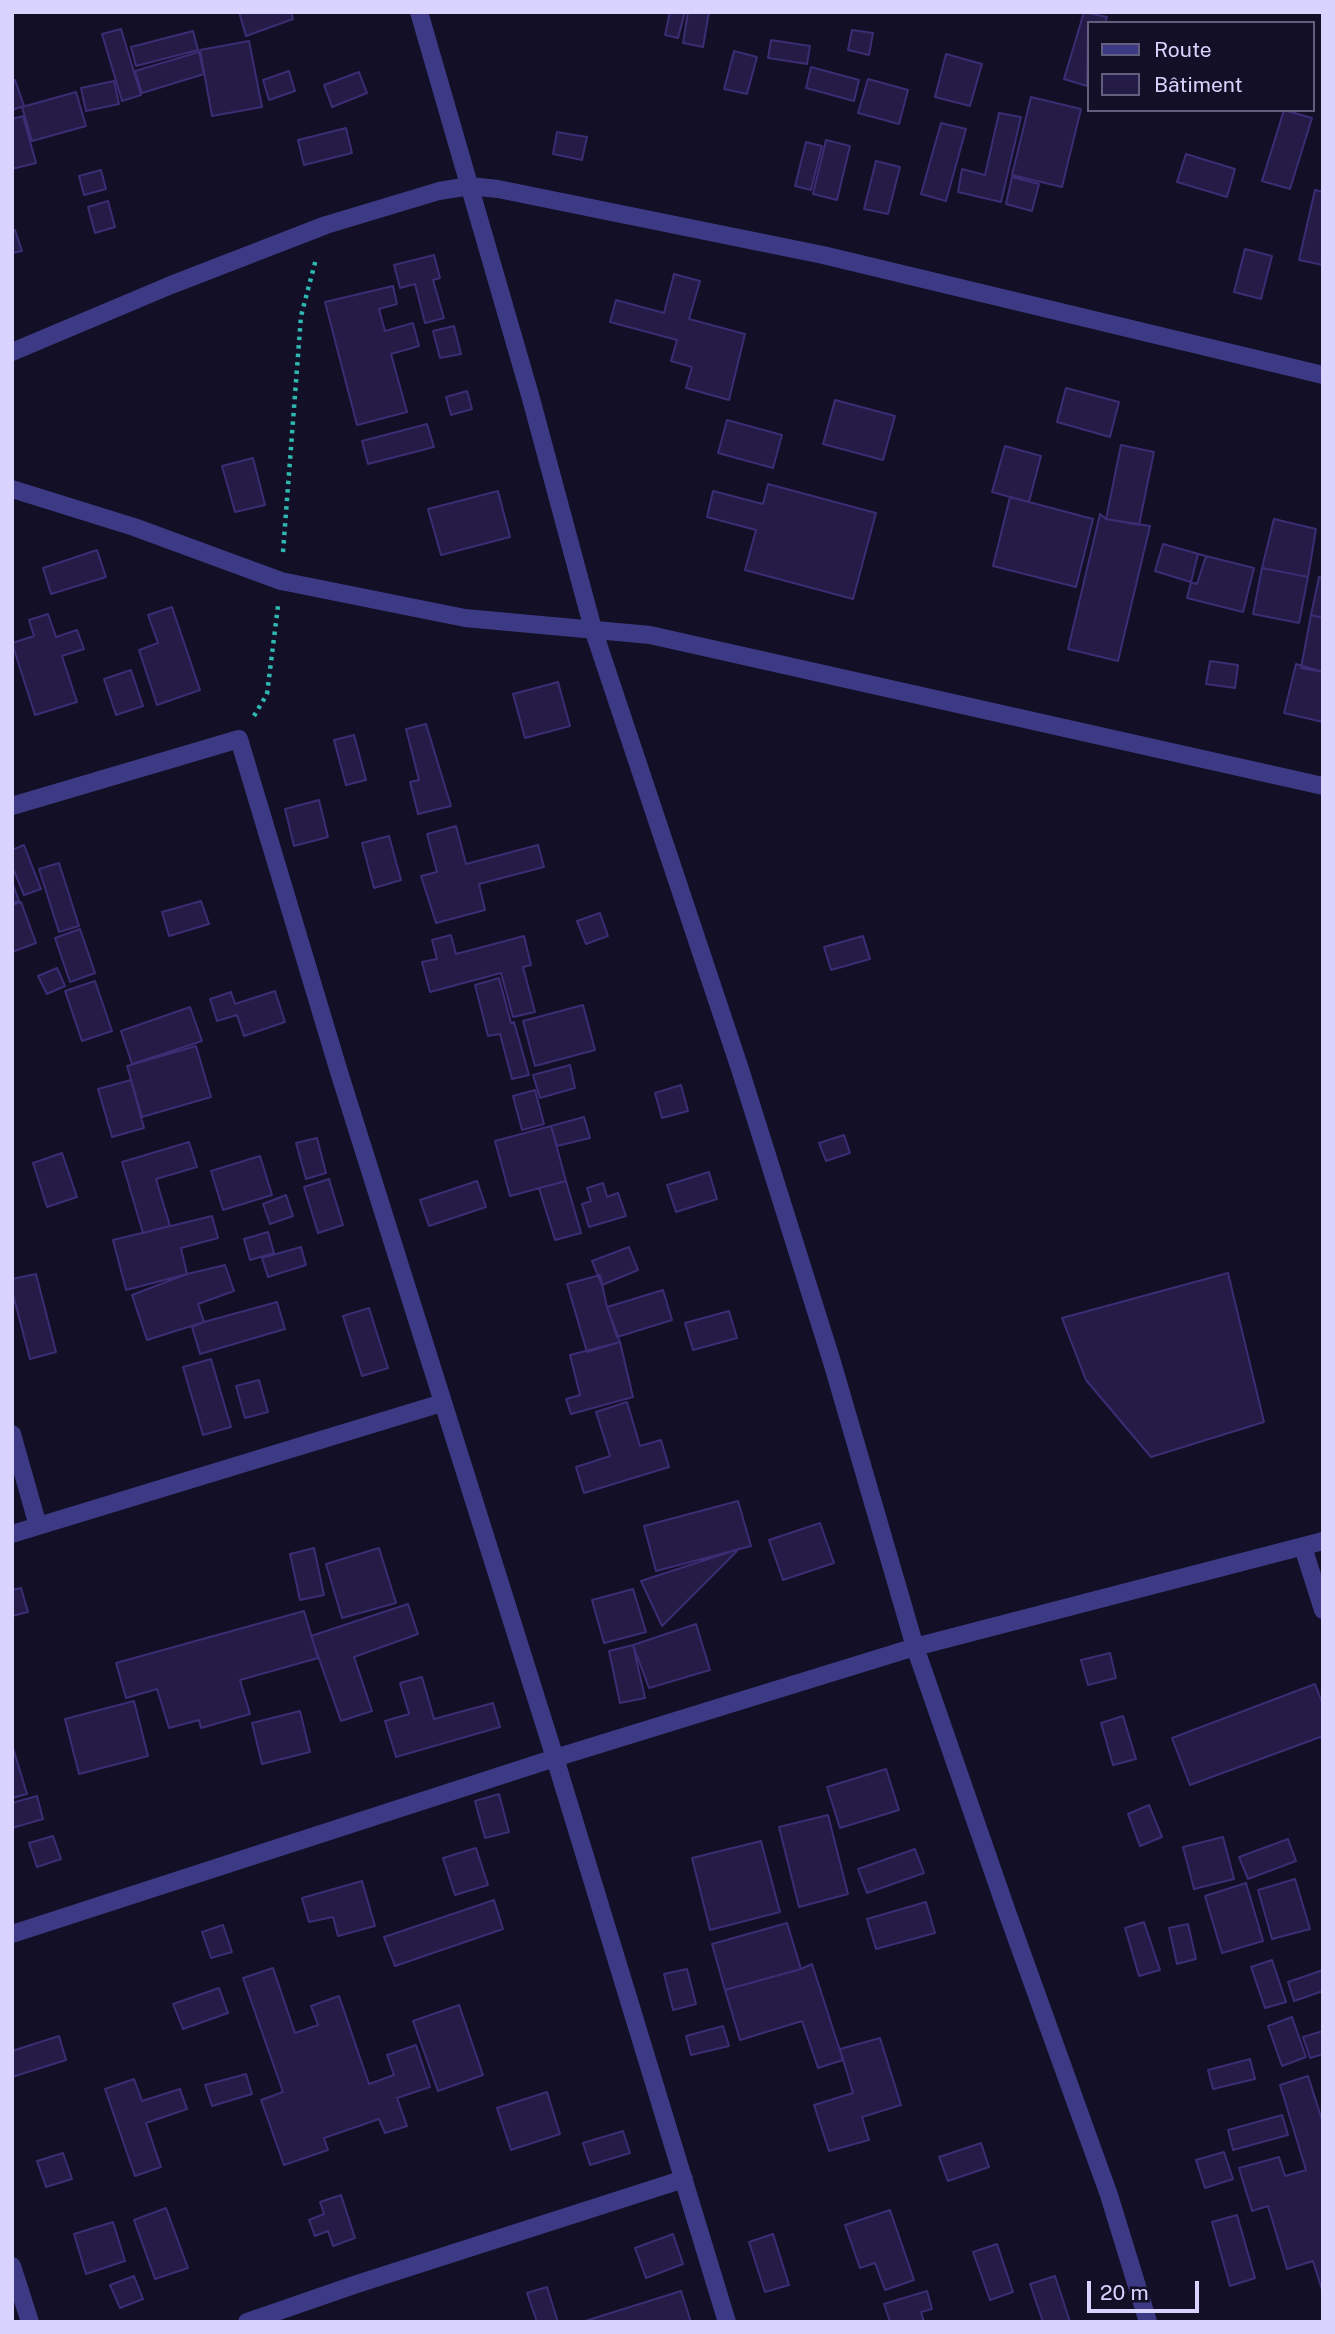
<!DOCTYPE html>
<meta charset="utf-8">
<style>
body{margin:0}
#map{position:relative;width:1335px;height:2334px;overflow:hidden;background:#130f26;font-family:"Public Sans",sans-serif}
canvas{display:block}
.frame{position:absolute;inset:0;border:14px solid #d9d4ff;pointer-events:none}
.legend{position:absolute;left:1087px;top:21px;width:228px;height:91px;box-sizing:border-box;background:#130f26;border:2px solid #625e7d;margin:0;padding:9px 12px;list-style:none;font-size:21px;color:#d9d4ff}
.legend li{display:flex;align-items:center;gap:14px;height:35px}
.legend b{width:35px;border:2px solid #625e7d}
.scale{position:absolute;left:1087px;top:2281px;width:112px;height:32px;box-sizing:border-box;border:4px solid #d9d4ff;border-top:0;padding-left:9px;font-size:21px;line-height:24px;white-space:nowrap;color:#d9d4ff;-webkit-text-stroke:5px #130f26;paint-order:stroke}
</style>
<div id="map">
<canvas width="1335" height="2334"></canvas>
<div class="frame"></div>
<ul class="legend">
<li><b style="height:9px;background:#3d3a85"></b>Route</li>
<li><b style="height:19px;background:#241b47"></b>Bâtiment</li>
</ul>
<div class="scale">20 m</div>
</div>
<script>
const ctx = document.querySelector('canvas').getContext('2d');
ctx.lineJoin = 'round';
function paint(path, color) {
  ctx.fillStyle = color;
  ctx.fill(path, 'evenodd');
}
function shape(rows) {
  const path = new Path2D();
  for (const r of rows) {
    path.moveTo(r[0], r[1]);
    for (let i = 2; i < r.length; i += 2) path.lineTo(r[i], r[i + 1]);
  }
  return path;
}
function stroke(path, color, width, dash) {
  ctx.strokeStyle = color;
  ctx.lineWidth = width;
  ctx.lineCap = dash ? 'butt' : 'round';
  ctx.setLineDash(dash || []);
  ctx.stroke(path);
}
const building = shape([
 [239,12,291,12,293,19,246,36,239,12],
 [670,12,685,12,678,38,665,35,670,12],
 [688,12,709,12,703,47,683,43,688,12],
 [1084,12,1107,17,1105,23,1088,23,1087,86,1064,79,1084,12],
 [121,29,141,95,122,101,102,34,121,29],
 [852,30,873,33,869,55,848,50,852,30],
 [193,31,198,50,136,66,131,47,193,31],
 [771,40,810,46,807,64,768,58,771,40],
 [249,41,262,107,212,116,200,50,249,41],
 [734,51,757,57,747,94,724,89,734,51],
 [199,52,204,74,142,93,135,71,199,52],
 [946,54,982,64,970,106,935,97,946,54],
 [811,67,859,80,854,101,806,88,811,67],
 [289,71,295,91,269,100,263,80,289,71],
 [359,72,367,93,332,107,324,85,359,72],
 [868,79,908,90,899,124,858,113,868,79],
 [15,80,24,106,12,110,12,81,15,80],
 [114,81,119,104,86,111,81,88,114,81],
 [76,92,86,126,32,141,22,107,76,92],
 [1031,97,1081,109,1062,187,1012,175,1031,97],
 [1284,110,1312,118,1290,189,1262,181,1284,110],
 [999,113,1021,117,1001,202,958,192,962,169,985,175,999,113],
 [23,116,36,163,12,169,12,119,23,116],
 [941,123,966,129,946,201,921,194,941,123],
 [346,128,352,153,304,165,298,140,346,128],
 [557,132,587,137,582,160,553,154,557,132],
 [826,140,850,146,837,200,813,194,826,140],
 [806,142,822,146,811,190,795,186,806,142],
 [1186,154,1235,169,1227,197,1177,182,1186,154],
 [876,161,900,167,888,214,864,209,876,161],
 [101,170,106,189,84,195,79,176,101,170],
 [1012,177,1039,184,1032,211,1006,204,1012,177],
 [1315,190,1323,192,1323,265,1299,260,1315,190],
 [108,201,115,227,95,233,88,207,108,201],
 [15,230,22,251,12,253,12,231,15,230],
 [1245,249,1272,256,1261,299,1234,292,1245,249],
 [434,255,440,278,433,280,444,318,425,323,415,284,400,288,394,265,434,255],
 [674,274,700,281,689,319,745,334,729,400,686,388,692,367,671,361,677,340,610,322,616,300,664,313,674,274],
 [393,286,397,304,379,309,385,331,413,323,419,346,391,354,407,412,357,425,325,302,393,286],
 [454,326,461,354,440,358,433,331,454,326],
 [1066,388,1119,402,1110,437,1057,422,1066,388],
 [467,391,472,409,451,415,446,397,467,391],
 [835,400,895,416,883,460,823,444,835,400],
 [727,420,782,435,773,468,718,453,727,420],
 [427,424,434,447,368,464,362,441,427,424],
 [1121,445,1154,452,1139,525,1106,519,1121,445],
 [1005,446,1041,456,1029,502,992,492,1005,446],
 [253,458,265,505,235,512,222,466,253,458],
 [768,484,876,513,853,599,745,570,756,530,707,517,713,491,763,504,768,484],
 [498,491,510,537,441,555,428,509,498,491],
 [1010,497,1093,519,1076,587,993,566,1010,497],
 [1100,514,1106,519,1150,526,1118,661,1068,649,1100,514],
 [1274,519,1316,529,1308,577,1262,568,1274,519],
 [1163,544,1206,556,1197,584,1155,571,1163,544],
 [97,550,106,577,51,594,43,568,97,550],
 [1198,554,1254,568,1243,612,1187,598,1198,554],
 [1262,568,1308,577,1299,623,1253,614,1262,568],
 [1319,577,1323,578,1323,618,1311,615,1319,577],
 [172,607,200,690,157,705,139,650,158,643,148,615,172,607],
 [48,614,56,637,77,630,84,649,62,656,77,702,35,715,12,643,34,636,29,620,48,614],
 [1311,615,1323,618,1323,672,1301,668,1311,615],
 [1210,661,1238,665,1235,688,1206,684,1210,661],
 [1296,664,1323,672,1323,722,1284,713,1296,664],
 [131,670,143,706,116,715,104,679,131,670],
 [558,682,570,726,525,738,513,694,558,682],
 [426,724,451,806,418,814,410,782,419,780,406,729,426,724],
 [354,735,366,780,346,785,334,740,354,735],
 [319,800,328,837,294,846,285,809,319,800],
 [456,826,466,864,538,845,544,867,479,884,485,910,436,923,421,876,437,872,427,834,456,826],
 [389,836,401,880,374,888,362,843,389,836],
 [24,845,41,889,24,895,12,866,12,850,24,845],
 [59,863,79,926,59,932,39,869,59,863],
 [12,882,19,901,12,903,12,882],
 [201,901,209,924,169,936,162,912,201,901],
 [21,902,36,943,12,952,12,905,21,902],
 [600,913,608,936,586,944,577,921,600,913],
 [80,929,95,973,70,982,55,938,80,929],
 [451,935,456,954,524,936,531,965,523,967,535,1012,513,1017,501,973,430,992,422,962,437,959,432,940,451,935],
 [863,936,870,959,831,970,824,947,863,936],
 [57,968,65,986,47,994,38,976,57,968],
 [499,978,511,1023,514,1022,529,1075,512,1079,500,1034,488,1036,475,985,499,978],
 [95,981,112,1031,82,1041,65,991,95,981],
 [275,991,285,1022,244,1036,237,1015,217,1021,210,999,231,992,235,1004,275,991],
 [583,1005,595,1050,535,1066,523,1021,583,1005],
 [190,1007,202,1041,132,1064,121,1031,190,1007],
 [196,1046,211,1097,142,1117,127,1066,196,1046],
 [570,1065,575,1088,540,1098,533,1075,570,1065],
 [131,1080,144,1128,112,1137,98,1089,131,1080],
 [681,1085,688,1111,662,1118,655,1093,681,1085],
 [535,1090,544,1124,522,1130,513,1096,535,1090],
 [584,1117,590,1138,557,1146,551,1126,584,1117],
 [551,1126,566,1181,510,1196,495,1141,551,1126],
 [844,1135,850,1153,826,1161,819,1143,844,1135],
 [317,1138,326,1173,306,1179,296,1143,317,1138],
 [189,1142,197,1167,156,1179,170,1226,143,1233,122,1162,189,1142],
 [62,1153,77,1197,47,1207,33,1163,62,1153],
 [260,1156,272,1195,223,1210,211,1171,260,1156],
 [709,1172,717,1199,676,1212,667,1185,709,1172],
 [329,1179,343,1225,318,1233,304,1187,329,1179],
 [477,1181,486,1207,429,1226,420,1200,477,1181],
 [566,1181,581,1233,555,1240,539,1188,566,1181],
 [603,1183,607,1197,618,1193,626,1216,589,1227,582,1204,591,1201,587,1188,603,1183],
 [286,1195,293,1216,270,1224,263,1204,286,1195],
 [212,1216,218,1238,181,1248,187,1274,126,1290,113,1240,212,1216],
 [268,1232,274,1253,250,1260,244,1239,268,1232],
 [301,1247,306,1265,268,1277,262,1258,301,1247],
 [629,1247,638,1270,602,1285,592,1261,629,1247],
 [225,1265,234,1291,198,1304,204,1322,147,1340,132,1295,187,1274,225,1265],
 [1228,1273,1264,1422,1151,1457,1086,1380,1062,1318,1228,1273],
 [36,1274,56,1352,30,1359,12,1291,12,1279,36,1274],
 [600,1275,607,1307,620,1342,587,1352,567,1284,600,1275],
 [663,1290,672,1320,617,1337,607,1307,663,1290],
 [277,1302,285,1329,200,1354,192,1327,204,1322,277,1302],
 [369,1308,388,1368,362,1376,343,1316,369,1308],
 [729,1311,737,1338,693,1350,685,1323,729,1311],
 [620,1342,633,1397,571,1414,566,1399,580,1395,570,1355,620,1342],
 [211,1359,231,1427,203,1435,183,1367,211,1359],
 [259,1380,268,1412,245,1418,236,1386,259,1380],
 [627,1402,640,1446,661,1440,669,1467,584,1493,576,1467,610,1456,596,1412,627,1402],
 [738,1501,751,1546,656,1571,644,1526,738,1501],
 [820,1523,834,1563,783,1580,769,1540,820,1523],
 [314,1548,324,1595,300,1600,290,1554,314,1548],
 [379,1548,396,1603,342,1618,326,1564,379,1548],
 [739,1549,662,1626,641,1581,739,1549],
 [21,1588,28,1612,12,1616,12,1590,21,1588],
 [633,1589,646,1632,604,1643,592,1600,633,1589],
 [408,1604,418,1634,354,1657,372,1711,341,1721,311,1636,408,1604],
 [304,1611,318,1658,240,1680,250,1714,201,1728,199,1720,169,1728,157,1689,126,1698,116,1663,304,1611],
 [696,1624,710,1670,649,1688,633,1645,696,1624],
 [633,1645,645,1698,620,1703,609,1651,633,1645],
 [1110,1653,1116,1678,1088,1685,1081,1660,1110,1653],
 [422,1677,434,1719,493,1703,500,1727,396,1757,385,1721,409,1714,400,1683,422,1677],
 [1315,1684,1323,1705,1323,1736,1190,1785,1172,1738,1315,1684],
 [134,1701,148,1756,79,1774,65,1719,134,1701],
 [300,1711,310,1752,262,1764,252,1723,300,1711],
 [1123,1716,1136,1759,1113,1765,1101,1723,1123,1716],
 [13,1748,27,1794,12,1798,12,1749,13,1748],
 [886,1769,899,1810,840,1828,827,1787,886,1769],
 [499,1794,509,1832,485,1838,475,1801,499,1794],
 [37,1796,43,1819,12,1828,12,1803,37,1796],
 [1149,1805,1162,1837,1140,1846,1128,1814,1149,1805],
 [828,1815,848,1894,799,1907,779,1827,828,1815],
 [53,1836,61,1859,37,1867,29,1843,53,1836],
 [1223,1837,1234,1879,1194,1889,1183,1847,1223,1837],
 [1288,1839,1296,1861,1248,1879,1239,1857,1288,1839],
 [761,1841,780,1912,710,1930,692,1858,761,1841],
 [476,1848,488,1885,455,1895,443,1858,476,1848],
 [915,1849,924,1873,867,1893,858,1869,915,1849],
 [1295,1879,1310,1929,1272,1939,1258,1890,1295,1879],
 [362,1881,375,1926,338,1936,333,1917,309,1922,302,1898,362,1881],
 [1246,1883,1263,1941,1222,1953,1205,1896,1246,1883],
 [494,1900,503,1929,395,1966,384,1937,494,1900],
 [926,1902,935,1933,876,1949,867,1919,926,1902],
 [1144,1922,1160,1970,1139,1976,1125,1928,1144,1922],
 [787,1923,801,1969,725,1990,712,1944,787,1923],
 [1188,1924,1196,1959,1177,1964,1169,1928,1188,1924],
 [223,1925,232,1952,211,1958,202,1932,223,1925],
 [1272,1960,1286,2002,1265,2008,1251,1967,1272,1960],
 [812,1964,843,2060,818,2068,802,2021,740,2040,725,1990,801,1969,812,1964],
 [273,1968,295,2033,318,2025,311,2006,339,1996,369,2084,394,2075,387,2055,416,2045,430,2087,397,2098,407,2126,385,2133,379,2119,324,2138,328,2150,284,2165,261,2100,283,2092,243,1978,273,1968],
 [687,1969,696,2004,673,2010,664,1974,687,1969],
 [1323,1970,1323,1991,1294,2001,1288,1982,1323,1970],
 [219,1988,228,2013,183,2029,173,2004,219,1988],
 [459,2005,483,2075,438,2091,413,2021,459,2005],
 [1292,2017,1306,2057,1282,2066,1268,2026,1292,2017],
 [723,2026,729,2046,691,2055,686,2036,723,2026],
 [1323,2031,1323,2054,1310,2058,1303,2037,1323,2031],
 [59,2036,66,2060,12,2077,12,2051,59,2036],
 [880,2038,901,2105,862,2117,869,2140,829,2151,814,2105,853,2093,840,2049,880,2038],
 [1250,2059,1255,2079,1213,2089,1208,2070,1250,2059],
 [246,2074,252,2094,212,2106,205,2085,246,2074],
 [1308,2076,1323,2123,1323,2293,1313,2261,1287,2269,1268,2206,1252,2211,1239,2168,1279,2157,1285,2176,1306,2170,1280,2085,1308,2076],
 [134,2079,142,2101,180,2089,187,2109,146,2123,161,2167,135,2176,105,2089,134,2079],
 [547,2092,560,2134,511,2150,497,2108,547,2092],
 [1282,2115,1288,2135,1233,2150,1228,2130,1282,2115],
 [623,2131,630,2153,590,2165,583,2143,623,2131],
 [981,2143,989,2167,948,2181,939,2157,981,2143],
 [1224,2152,1233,2179,1205,2188,1196,2160,1224,2152],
 [63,2153,72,2179,46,2187,37,2161,63,2153],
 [341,2195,355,2238,333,2246,328,2231,315,2236,309,2220,324,2214,320,2202,341,2195],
 [166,2208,188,2268,155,2279,134,2220,166,2208],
 [890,2210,914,2280,885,2290,875,2263,860,2268,845,2225,890,2210],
 [1237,2215,1255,2278,1230,2286,1212,2222,1237,2215],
 [113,2222,125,2261,86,2274,74,2234,113,2222],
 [673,2234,683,2264,646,2278,635,2248,673,2234],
 [773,2234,789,2285,765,2292,749,2242,773,2234],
 [997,2244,1013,2292,990,2300,973,2252,997,2244],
 [134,2276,143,2299,120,2308,110,2285,134,2276],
 [1055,2276,1070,2322,1043,2322,1030,2284,1055,2276],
 [547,2287,558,2322,537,2322,527,2293,547,2287],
 [681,2291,691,2322,582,2322,681,2291],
 [927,2291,932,2309,921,2312,924,2322,890,2322,884,2304,927,2291]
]);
paint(building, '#241b47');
stroke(building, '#3b2d73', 2);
stroke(shape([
 [283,552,301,316,316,259],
 [254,716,267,694,278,606]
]), '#2fb8b0', 4.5, [3.5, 5]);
stroke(shape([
 [419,12,530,395,593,629,740,1069,832,1362,915,1647,1007,1912,1109,2195,1148,2322],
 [12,352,171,285,326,225,439,191,470,186,498,189,823,255,1323,375],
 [12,489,134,527,281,581,465,618,650,635,1323,786],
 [12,806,239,739,339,1072,555,1758,727,2322],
 [12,1434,38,1526],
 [12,1534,442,1403],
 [1303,1547,1323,1610],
 [12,1934,555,1758,915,1647,1323,1541],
 [12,2266,30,2322],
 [247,2322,357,2284,684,2179]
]), '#3d3a85', 18);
</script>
